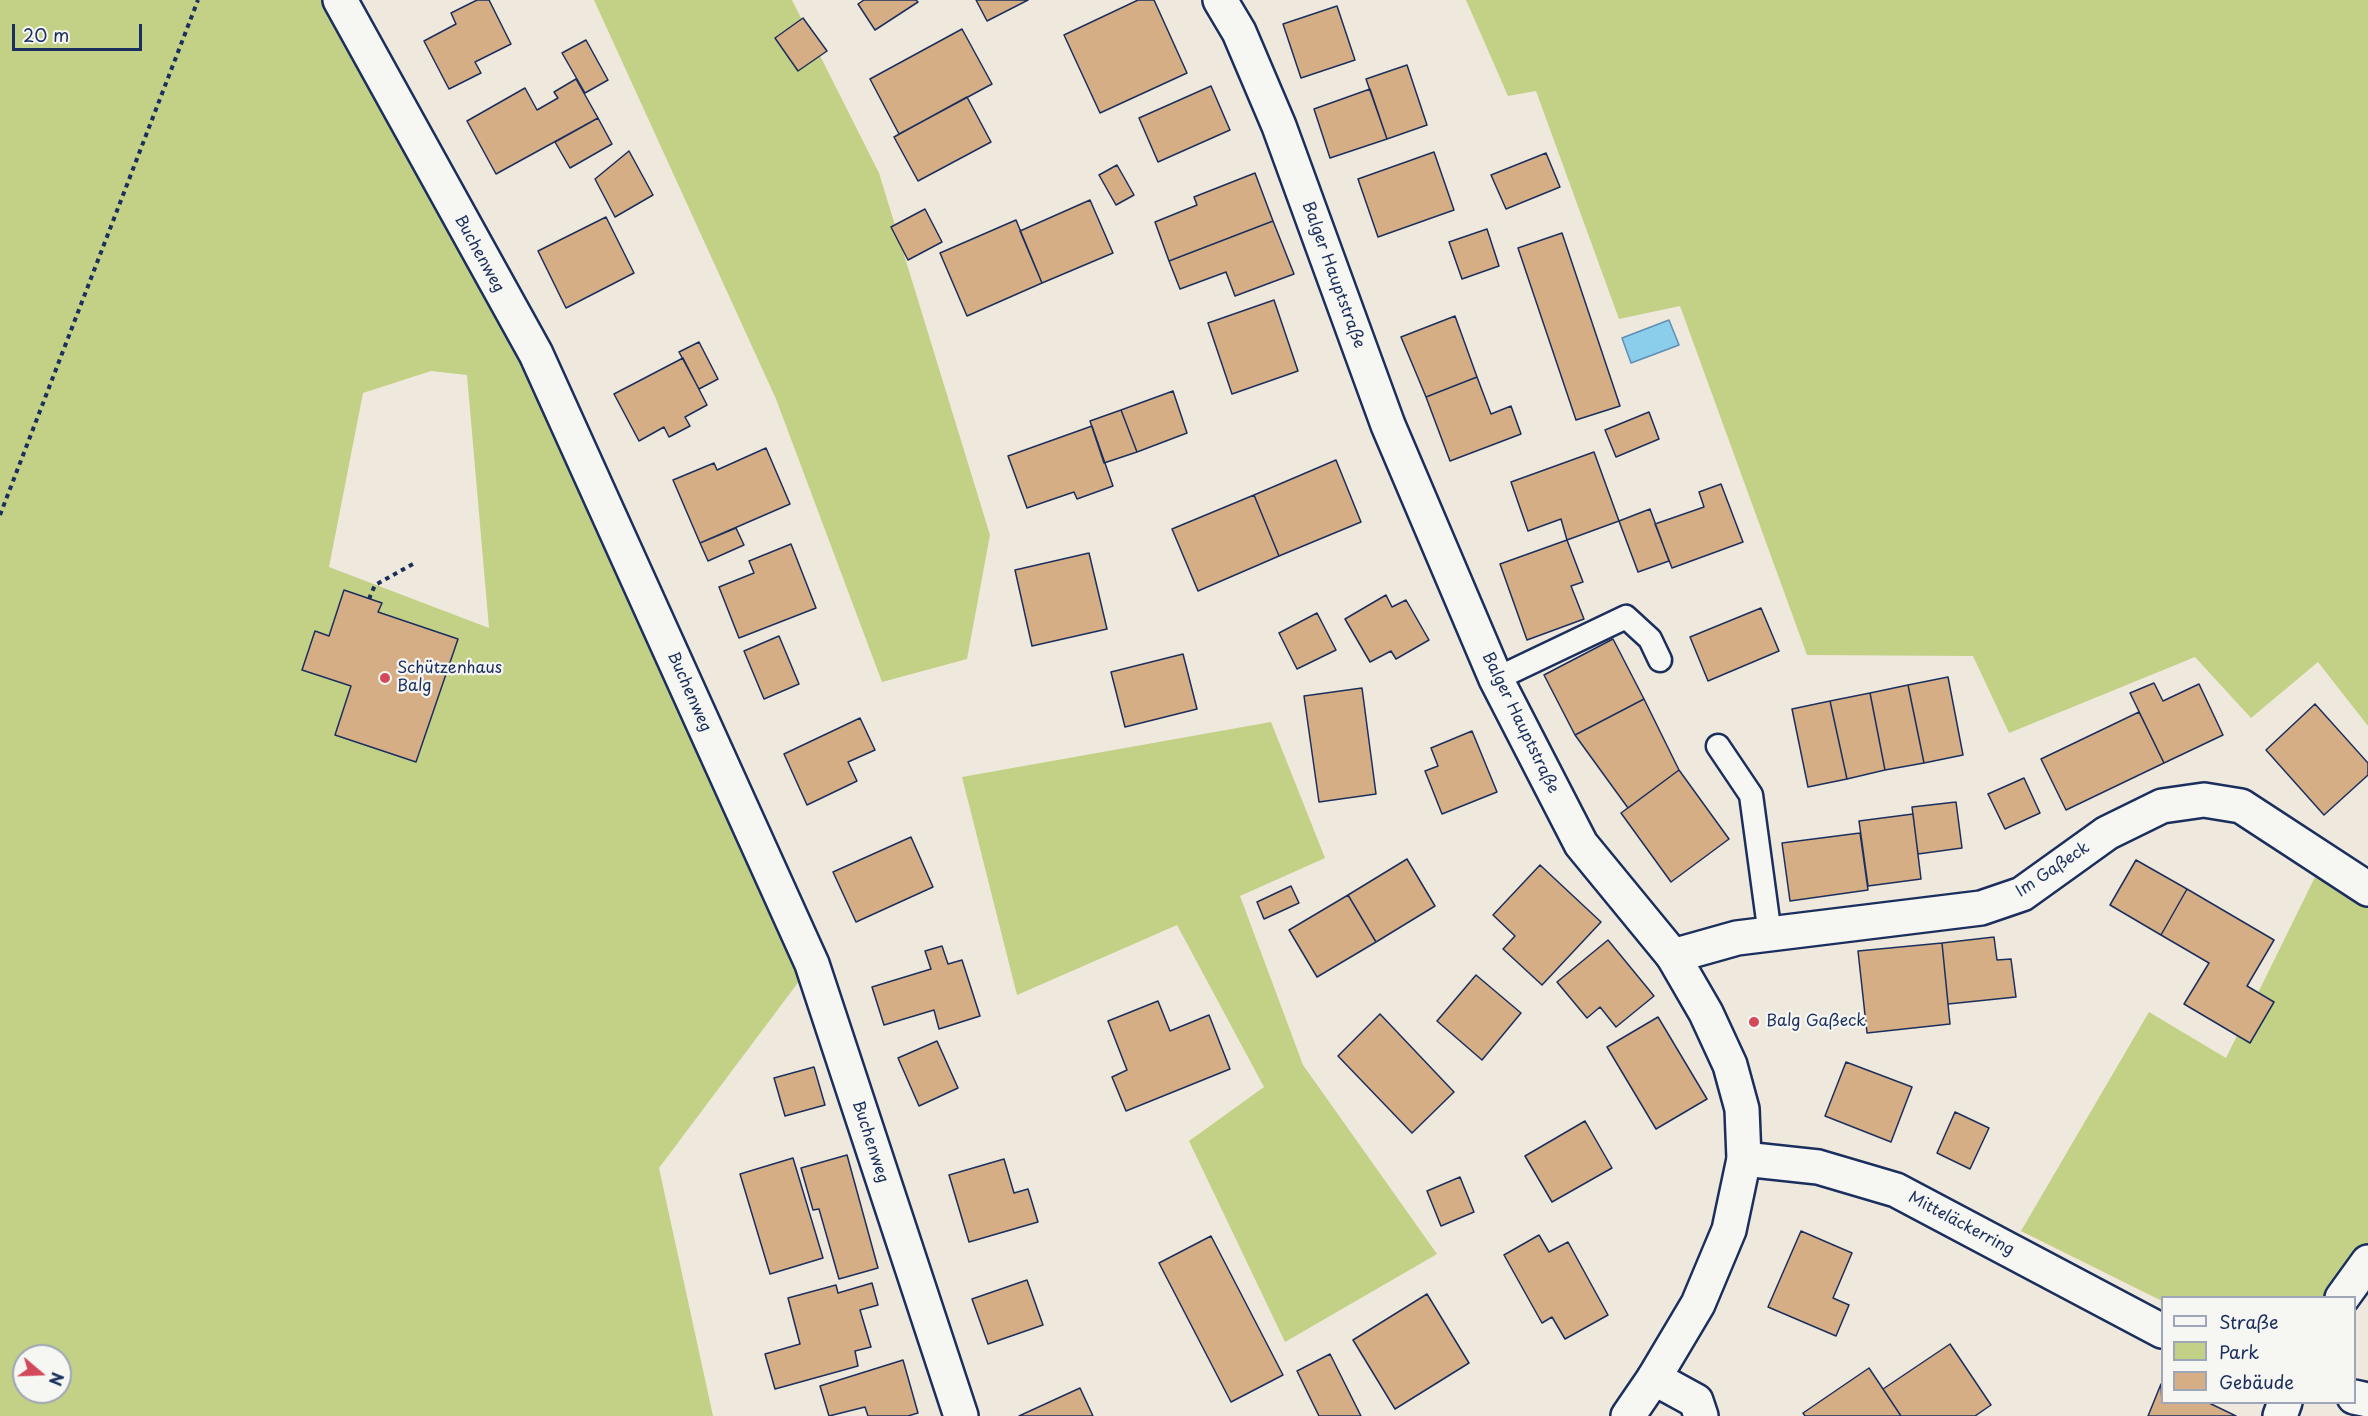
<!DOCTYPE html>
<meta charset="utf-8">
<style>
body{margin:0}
#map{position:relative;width:2368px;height:1416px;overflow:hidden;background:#efe8dc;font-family:"Playpen Sans",sans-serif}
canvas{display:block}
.legend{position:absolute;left:2161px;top:1296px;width:195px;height:108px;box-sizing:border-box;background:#f6f6f2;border:2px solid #9ea6b7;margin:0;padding:8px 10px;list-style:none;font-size:18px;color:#1b2f5e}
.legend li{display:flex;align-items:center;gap:12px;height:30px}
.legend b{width:30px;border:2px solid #9ea6b7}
.north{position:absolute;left:12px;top:1344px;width:60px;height:60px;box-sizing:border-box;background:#f6f6f2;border:2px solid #9ea6b7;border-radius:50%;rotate:109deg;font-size:16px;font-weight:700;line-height:24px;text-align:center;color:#1b2f5e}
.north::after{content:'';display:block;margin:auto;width:21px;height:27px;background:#d1495b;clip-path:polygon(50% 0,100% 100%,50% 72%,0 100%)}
.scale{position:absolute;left:12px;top:24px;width:130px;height:27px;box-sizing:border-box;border:3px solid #1b2f5e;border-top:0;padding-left:8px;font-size:18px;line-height:21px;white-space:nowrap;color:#1b2f5e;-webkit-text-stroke:4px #f6f6f2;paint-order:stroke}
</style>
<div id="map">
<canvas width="2368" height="1416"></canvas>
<ul class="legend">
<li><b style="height:8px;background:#f6f6f2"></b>Straße</li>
<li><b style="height:16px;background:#c2d185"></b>Park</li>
<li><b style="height:16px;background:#d5ae86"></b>Gebäude</li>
</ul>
<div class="north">N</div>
<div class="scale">20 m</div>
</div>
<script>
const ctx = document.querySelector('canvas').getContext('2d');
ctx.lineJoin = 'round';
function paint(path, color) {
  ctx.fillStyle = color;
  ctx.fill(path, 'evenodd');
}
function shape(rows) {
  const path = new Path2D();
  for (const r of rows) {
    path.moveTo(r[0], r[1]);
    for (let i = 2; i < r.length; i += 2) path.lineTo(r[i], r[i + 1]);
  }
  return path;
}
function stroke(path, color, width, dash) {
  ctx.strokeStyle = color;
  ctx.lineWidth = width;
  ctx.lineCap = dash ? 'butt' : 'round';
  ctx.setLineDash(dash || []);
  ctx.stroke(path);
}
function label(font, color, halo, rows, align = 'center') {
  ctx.font = font + ' "Playpen Sans",sans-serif';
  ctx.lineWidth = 4.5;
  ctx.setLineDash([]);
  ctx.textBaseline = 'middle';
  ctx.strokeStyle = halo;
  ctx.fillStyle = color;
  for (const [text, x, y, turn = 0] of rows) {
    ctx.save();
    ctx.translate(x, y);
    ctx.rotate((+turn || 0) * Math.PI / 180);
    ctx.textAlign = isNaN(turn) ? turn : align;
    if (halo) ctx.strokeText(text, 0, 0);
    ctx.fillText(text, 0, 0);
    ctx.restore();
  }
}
paint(shape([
 [0,0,325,0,468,235,812,964,659,1168,713,1416,0,1416],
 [431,371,467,375,489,628,329,567,363,393],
 [24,1356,60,1356,60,1392,24,1392],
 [594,0,792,0,879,173,990,535,967,659,882,682,776,399],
 [1466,0,2368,0,2368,726,2318,662,2251,718,2195,657,2009,733,1973,656,1807,655,1680,306,1619,319,1536,91,1508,96],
 [1271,722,1325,858,1240,896,1303,1065,1437,1254,1285,1342,1189,1141,1264,1087,1177,925,1017,995,962,777],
 [2315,877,2368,902,2368,1257,2328,1297,2162,1298,2162,1301,2021,1231,2149,1012,2226,1058]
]), '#c2d185');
const water = shape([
 [1669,320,1679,345,1631,363,1622,338,1669,320]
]);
paint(water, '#8bceec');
stroke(water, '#5e8eb3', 1.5);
const building = shape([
 [477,0,489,0,511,44,475,62,481,73,449,89,424,41,456,24,451,13,477,0],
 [864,0,916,0,918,2,875,30,858,4,864,0],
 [976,0,1028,0,987,21,976,0],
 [1138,0,1154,0,1187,73,1100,113,1064,35,1138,0],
 [1337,6,1355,60,1301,78,1283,24,1337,6],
 [803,18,827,51,798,71,775,38,803,18],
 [962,29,992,84,899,134,870,79,962,29],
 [586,40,608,80,585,93,562,53,586,40],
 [1407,65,1427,125,1387,139,1366,79,1407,65],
 [576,79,598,118,496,174,467,121,525,88,537,110,558,98,554,92,576,79],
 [1211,86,1230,130,1158,162,1139,118,1211,86],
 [1370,89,1387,139,1330,158,1314,109,1370,89],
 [967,97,991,142,918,181,894,137,967,97],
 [598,118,612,144,570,168,555,142,598,118],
 [629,151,653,195,615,217,595,179,629,151],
 [1434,152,1454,210,1378,237,1358,179,1434,152],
 [1546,153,1560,187,1506,209,1491,175,1546,153],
 [1117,165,1134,195,1116,205,1099,175,1117,165],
 [1255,173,1273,221,1169,261,1155,222,1197,205,1194,197,1255,173],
 [1090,200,1113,253,1042,283,1020,231,1090,200],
 [925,209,942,242,908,260,891,227,925,209],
 [606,217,634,273,566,308,538,251,606,217],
 [1016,220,1042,283,967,316,940,253,1016,220],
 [1273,221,1294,274,1235,296,1226,272,1180,289,1169,261,1273,221],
 [1487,229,1499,266,1462,279,1449,242,1487,229],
 [1562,233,1620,406,1576,420,1518,248,1562,233],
 [1274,300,1298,371,1232,394,1208,323,1274,300],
 [1455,316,1477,377,1426,397,1401,337,1455,316],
 [699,342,718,379,699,389,679,352,699,342],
 [683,358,707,405,685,417,690,426,669,437,664,427,639,441,614,394,683,358],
 [1477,377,1491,414,1511,406,1521,434,1450,461,1426,397,1477,377],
 [1173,391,1187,433,1137,452,1121,410,1173,391],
 [1121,410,1137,452,1104,463,1090,421,1121,410],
 [1649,412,1659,439,1616,457,1605,430,1649,412],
 [1092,426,1113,486,1077,499,1074,492,1027,508,1008,456,1092,426],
 [766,448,790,504,700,543,673,480,714,463,717,470,766,448],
 [1594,452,1619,521,1567,540,1561,519,1528,531,1511,482,1594,452],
 [1336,460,1361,522,1279,556,1254,495,1336,460],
 [1721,484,1743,542,1672,568,1655,524,1704,507,1699,492,1721,484],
 [1254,495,1279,556,1198,591,1172,529,1254,495],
 [1650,509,1669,561,1638,572,1619,521,1650,509],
 [736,528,744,545,708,561,700,543,736,528],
 [1567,540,1583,582,1571,586,1584,619,1527,640,1500,564,1567,540],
 [791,544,816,608,739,638,719,587,754,573,749,561,791,544],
 [1089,553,1107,629,1032,646,1015,570,1089,553],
 [344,590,382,603,378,612,458,639,416,762,335,735,351,686,302,670,315,631,329,636,344,590],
 [1386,595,1392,607,1406,600,1429,640,1396,659,1391,651,1370,662,1345,619,1386,595],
 [1761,608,1779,651,1708,681,1690,637,1761,608],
 [1317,613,1336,650,1297,669,1279,633,1317,613],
 [779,636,799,684,764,699,744,651,779,636],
 [1613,639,1644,699,1575,735,1544,675,1613,639],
 [1183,654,1197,709,1125,727,1111,672,1183,654],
 [1948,677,1963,755,1924,763,1908,685,1948,677],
 [2154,683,2163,701,2199,684,2223,735,2164,763,2130,693,2154,683],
 [1908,685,1924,763,1885,770,1870,693,1908,685],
 [1362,688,1376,794,1319,802,1304,696,1362,688],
 [1870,693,1885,770,1847,779,1830,701,1870,693],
 [1644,699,1679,770,1628,808,1575,735,1644,699],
 [1830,701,1847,779,1808,787,1792,709,1830,701],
 [2315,704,2368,763,2368,775,2324,815,2266,750,2315,704],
 [2139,712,2164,763,2066,810,2041,759,2139,712],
 [860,718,875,750,848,762,857,781,807,805,784,754,860,718],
 [1472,731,1497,792,1442,814,1425,771,1438,766,1431,748,1472,731],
 [1679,770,1729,839,1671,882,1621,813,1679,770],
 [2024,778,2040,813,2005,829,1988,794,2024,778],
 [1956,802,1962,848,1918,854,1912,807,1956,802],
 [1913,814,1921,879,1868,886,1859,821,1913,814],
 [1860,833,1868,890,1790,901,1782,843,1860,833],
 [911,837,933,887,856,922,833,872,911,837],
 [1407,859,1435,906,1376,942,1348,895,1407,859],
 [2136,860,2187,889,2161,935,2110,905,2136,860],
 [1540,865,1601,922,1542,985,1503,949,1515,936,1493,915,1540,865],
 [1291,886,1299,903,1264,919,1257,902,1291,886],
 [2187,889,2274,940,2247,986,2274,1002,2250,1043,2184,1004,2209,963,2161,935,2187,889],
 [1348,895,1376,942,1317,977,1289,930,1348,895],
 [1994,937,1997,960,2011,959,2016,997,1948,1004,1942,943,1994,937],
 [1608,940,1654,996,1616,1027,1600,1007,1587,1018,1557,982,1608,940],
 [1942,943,1950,1024,1867,1033,1858,951,1942,943],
 [942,946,948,964,962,960,980,1016,939,1029,934,1010,884,1025,872,987,931,969,925,951,942,946],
 [1476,975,1521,1013,1482,1060,1437,1021,1476,975],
 [1158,1001,1170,1031,1209,1015,1230,1069,1126,1111,1112,1077,1127,1070,1108,1021,1158,1001],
 [1380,1014,1454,1092,1412,1133,1338,1056,1380,1014],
 [1658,1017,1707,1099,1656,1129,1607,1047,1658,1017],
 [937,1041,958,1088,919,1106,898,1058,937,1041],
 [1846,1062,1912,1087,1891,1142,1825,1116,1846,1062],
 [814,1067,825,1105,785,1116,774,1078,814,1067],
 [1955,1112,1989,1128,1970,1169,1937,1153,1955,1112],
 [1585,1121,1612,1168,1552,1202,1525,1156,1585,1121],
 [847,1155,878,1268,839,1279,819,1209,813,1210,801,1168,847,1155],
 [793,1158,823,1258,770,1274,740,1174,793,1158],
 [1004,1159,1014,1193,1028,1189,1038,1222,969,1242,949,1175,1004,1159],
 [1460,1177,1474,1212,1441,1226,1427,1191,1460,1177],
 [1801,1231,1852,1253,1833,1298,1849,1305,1836,1336,1768,1307,1801,1231],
 [1539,1235,1549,1252,1568,1242,1608,1315,1565,1339,1552,1317,1542,1323,1504,1255,1539,1235],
 [1211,1236,1283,1375,1231,1402,1159,1263,1211,1236],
 [1027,1280,1043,1325,988,1344,972,1299,1027,1280],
 [872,1283,878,1305,860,1310,871,1347,855,1351,858,1366,775,1389,765,1354,800,1344,788,1298,836,1285,838,1293,872,1283],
 [1427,1294,1469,1363,1395,1409,1353,1340,1427,1294],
 [1950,1344,1991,1405,1975,1416,1901,1416,1883,1389,1950,1344],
 [1330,1354,1361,1416,1319,1416,1297,1371,1330,1354],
 [903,1360,918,1413,908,1416,868,1416,865,1407,829,1416,820,1386,903,1360],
 [1869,1368,1901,1416,1805,1416,1803,1413,1869,1368],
 [2161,1384,2162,1402,2207,1402,2236,1416,2148,1416,2161,1384],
 [1080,1388,1093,1416,1019,1416,1080,1388]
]);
paint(building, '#d5ae86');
stroke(building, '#1b2f5e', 1.5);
const service = shape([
 [1496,679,1626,617,1650,639,1660,660],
 [1718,746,1751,795,1770,935]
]);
const minor = shape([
 [340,0,536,354,812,964,961,1416],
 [1673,956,1737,938,1981,908,2022,894,2107,833,2162,806,2204,800,2241,806,2368,889],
 [1744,1159,1818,1167,1896,1190,2162,1331],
 [2342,1298,2368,1262],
 [1654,1378,1696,1401,1701,1416],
 [2354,1397,2368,1400],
 [2280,1416,2285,1402]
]);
const tertiary = shape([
 [1220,0,1239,32,1279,126,1388,425,1496,679,1581,844,1673,956,1706,1013,1730,1065,1742,1109,1744,1159,1729,1230,1698,1304,1654,1378,1628,1416]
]);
stroke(service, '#1b2f5e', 27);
stroke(minor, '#1b2f5e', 38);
stroke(tertiary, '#1b2f5e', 38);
stroke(shape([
 [0,515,198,0],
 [369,599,375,585,413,564]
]), '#1b2f5e', 4, [4.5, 4.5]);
stroke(service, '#f6f6f2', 22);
stroke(minor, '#f6f6f2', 33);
stroke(tertiary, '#f6f6f2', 33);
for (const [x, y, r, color] of [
 [385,678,6,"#d1495b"],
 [1754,1022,6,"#d1495b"]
]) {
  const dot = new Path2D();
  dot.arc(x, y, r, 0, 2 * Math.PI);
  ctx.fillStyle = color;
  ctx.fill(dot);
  stroke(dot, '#f6f6f2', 2);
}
label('16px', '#1b2f5e', '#f6f6f2', [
 ["Buchenweg",479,254,61],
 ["Balger Hauptstraße",1333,275,70],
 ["Buchenweg",689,692,66],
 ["Balger Hauptstraße",1520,723,64],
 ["Im Gaßeck",2053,870,-34],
 ["Buchenweg",870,1142,72],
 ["Mitteläckerring",1961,1224,28]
]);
label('16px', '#1b2f5e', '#f6f6f2', [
 ["Schützenhaus",397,669],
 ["Balg",397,687],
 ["Balg Gaßeck",1766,1022]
], 'left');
</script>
